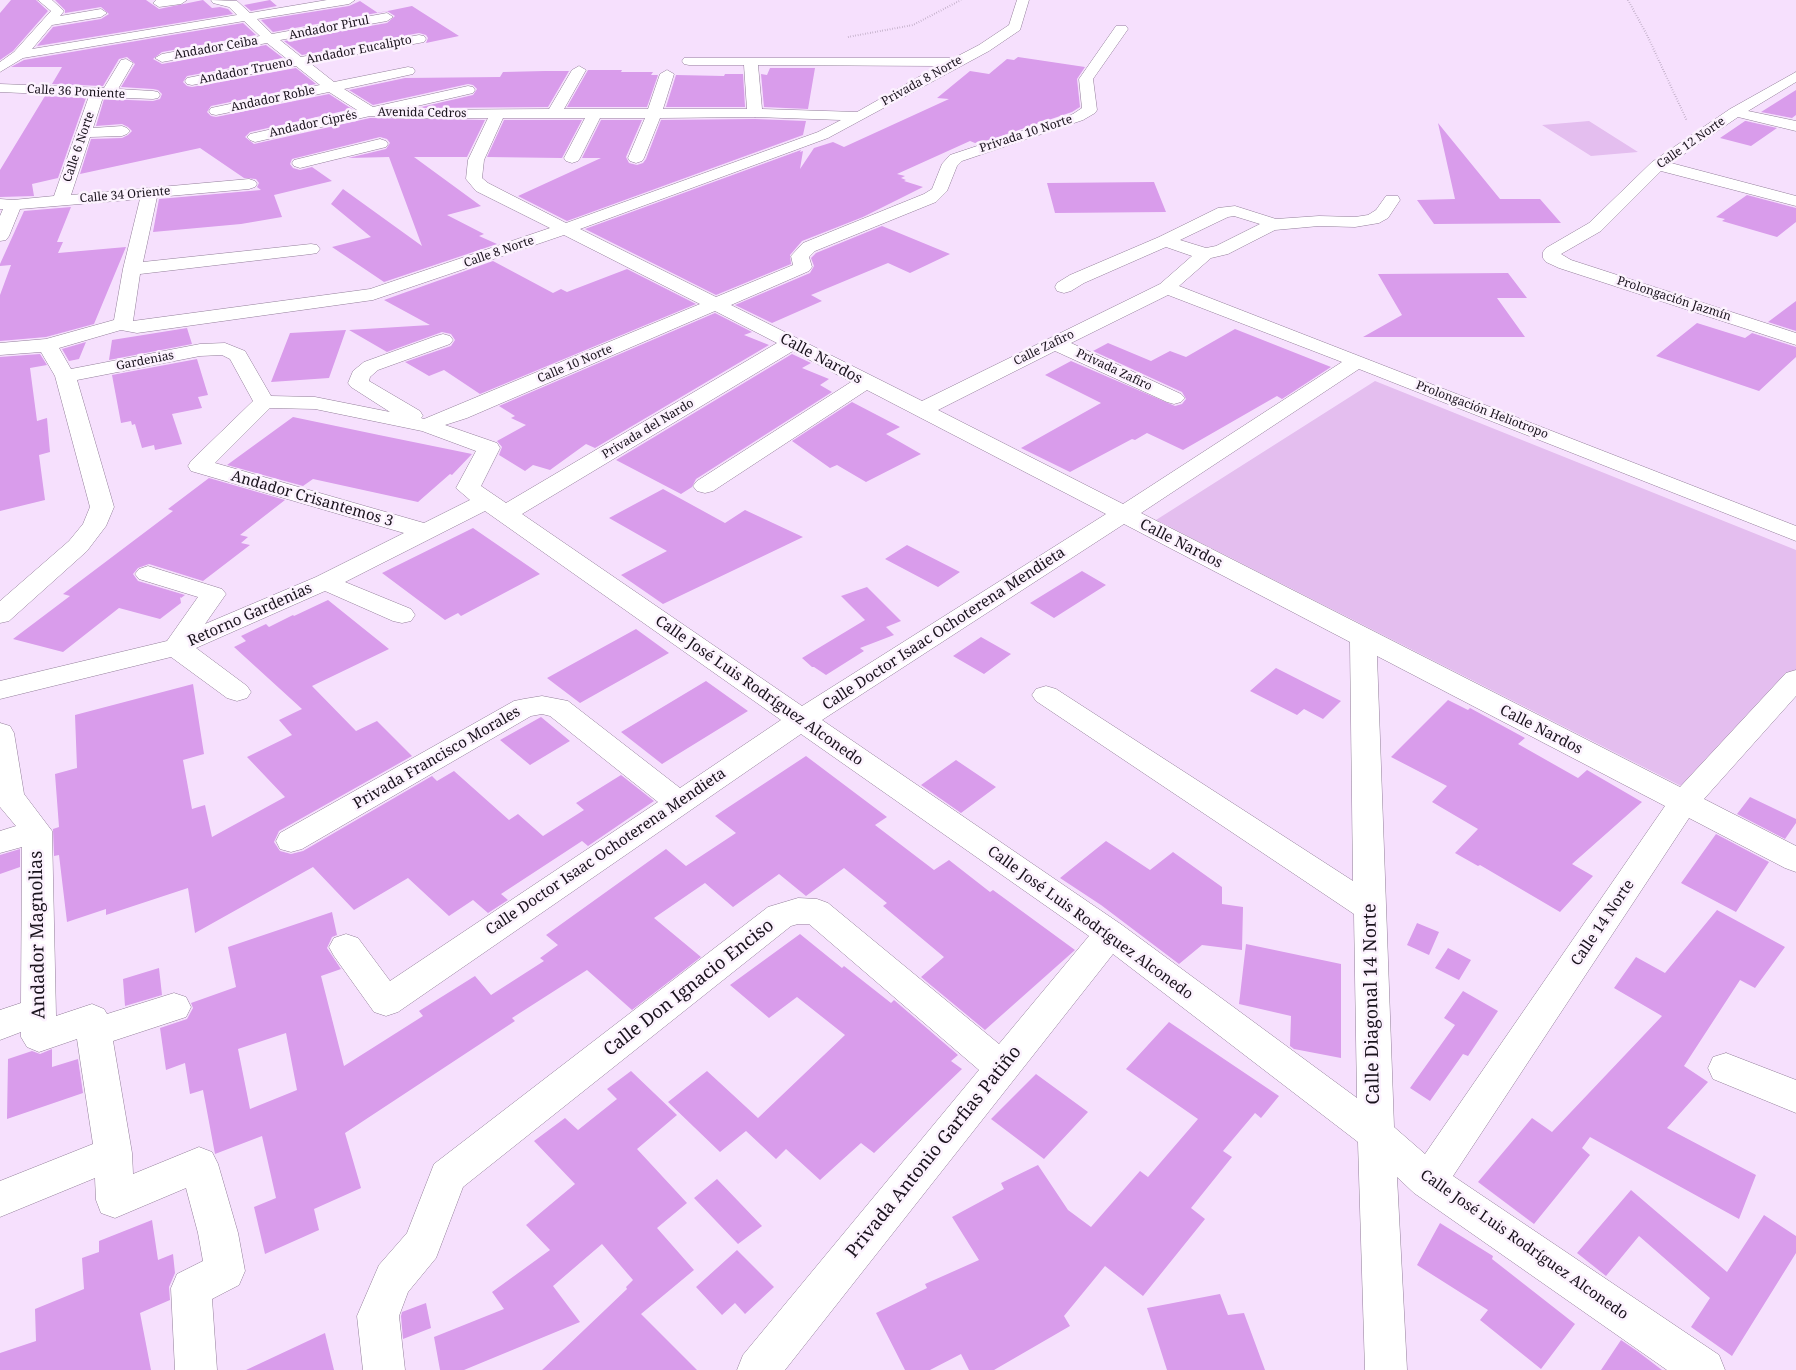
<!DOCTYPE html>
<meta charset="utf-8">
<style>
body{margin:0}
canvas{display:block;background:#f6e0fd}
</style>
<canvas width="1796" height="1370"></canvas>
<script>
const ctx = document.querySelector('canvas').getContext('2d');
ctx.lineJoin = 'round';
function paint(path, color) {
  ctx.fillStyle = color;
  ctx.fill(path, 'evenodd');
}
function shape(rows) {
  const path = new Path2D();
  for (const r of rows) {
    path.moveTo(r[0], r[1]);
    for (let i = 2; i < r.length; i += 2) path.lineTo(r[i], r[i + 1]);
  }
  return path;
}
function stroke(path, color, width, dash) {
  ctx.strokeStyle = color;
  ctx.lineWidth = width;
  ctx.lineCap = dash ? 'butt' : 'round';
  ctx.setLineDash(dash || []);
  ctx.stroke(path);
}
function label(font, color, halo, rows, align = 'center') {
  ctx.font = font + ' "Noto Serif",serif';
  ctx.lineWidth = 5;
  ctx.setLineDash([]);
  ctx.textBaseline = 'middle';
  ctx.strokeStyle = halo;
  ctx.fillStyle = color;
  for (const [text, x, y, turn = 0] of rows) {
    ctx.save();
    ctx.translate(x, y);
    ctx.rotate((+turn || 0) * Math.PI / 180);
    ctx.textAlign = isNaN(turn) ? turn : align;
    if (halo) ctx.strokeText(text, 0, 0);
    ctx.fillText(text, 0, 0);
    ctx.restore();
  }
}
paint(shape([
 [1589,121,1638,152,1591,156,1542,125],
 [1375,381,1796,550,1796,674,1689,790,1156,520]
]), '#e4beef');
paint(shape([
 [11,0,36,0,48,11,13,51,0,60,0,13],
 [55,0,146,0,159,9,203,0,212,8,220,7,228,9,233,14,37,46,53,27,101,19,109,14,101,7,65,13,65,10],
 [270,0,277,6,251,11,244,5],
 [360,1,378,13,412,6,459,36,426,43,428,38,426,35,419,33,302,55,284,41,387,23,395,16,387,11,273,32,261,20,349,6],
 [243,23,256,35,162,52,153,59,162,64,266,45,283,58,187,76,183,82,187,86,192,87,296,68,316,84,211,106,207,112,211,116,216,117,329,94,352,109,250,132,245,137,254,144,370,118,485,120,467,157,414,157,481,206,447,215,484,234,479,236,497,244,384,282,332,247,371,237,331,204,343,189,422,246,389,157,348,158,386,149,390,143,387,139,380,137,292,159,290,164,293,168,300,170,312,167,332,181,274,195,282,217,241,224,153,232,159,199,261,190,257,187,259,183,256,179,244,178,200,148,80,174,91,139,122,138,128,135,132,131,128,127,122,124,96,126,104,99,153,101,160,99,162,94,158,90,153,89,121,87,135,64,127,57,119,59,103,86,52,84,62,67,11,67,24,60],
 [1018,57,1085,67,1077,79,1080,107,1072,112,992,139,975,143,970,141,897,174,905,176,901,178,906,180,904,181,923,187,863,217,802,241,790,255,791,264,716,295,585,229,801,150,800,152,803,151,800,169,814,148,833,142,844,147,949,99,937,98,970,71,989,74,1007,59,1014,60],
 [770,68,815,68,808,109,764,107,761,74,767,75],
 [588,70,622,70,621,72,653,72,651,75,658,75,647,107,567,107],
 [545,71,569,71,548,107,417,108,473,95,477,89,473,85,468,84,373,105,349,90,405,78,500,77,503,72],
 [725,74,743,74,745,107,666,107,676,75,724,76],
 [1796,90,1796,115,1792,118,1761,112],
 [45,96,86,98,58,178,32,184,34,196,0,197,0,170],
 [755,119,806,121,803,135,567,221,518,196,601,158,582,158,601,120,642,120,626,157,629,163,637,165,643,163,646,159,661,120],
 [504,120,582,120,562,158,487,157],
 [1745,121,1746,121,1777,128,1751,146,1720,138],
 [1438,123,1500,199,1540,199,1561,223,1434,224,1417,200,1455,199],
 [1154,182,1166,212,1055,213,1047,183],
 [1747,195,1796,208,1796,222,1777,237,1722,221,1725,219,1716,217],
 [71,207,57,242,63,242,58,253,126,247,94,324,46,337,0,341,0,295,11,265,0,266,0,264,24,211],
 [882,226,950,254,910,273,888,263,811,295,822,301,772,323,735,305,810,273,814,266,811,258,816,253],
 [493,261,553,293,561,289,567,292,627,269,696,304,480,394,444,370,429,376,405,362,451,346,455,340,451,334,442,332,387,352,349,330,430,325,384,300],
 [1508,273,1527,298,1497,298,1525,337,1363,337,1402,315,1378,274],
 [1796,301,1796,331,1768,322],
 [715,313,752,332,744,335,769,345,595,448,586,444,550,470,533,465,525,471,499,455,502,447,497,441,526,425,511,418,515,416,499,406],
 [1697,323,1745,338,1752,333,1796,347,1796,357,1759,391,1656,356],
 [187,328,192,344,109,360,112,340],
 [1235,329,1331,367,1282,399,1277,396,1183,450,1147,433,1135,440,1132,439,1070,472,1021,448,1101,403,1045,375,1071,361,1175,406,1182,404,1186,399,1182,392,1093,351,1108,343,1151,361,1170,351,1186,357],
 [346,330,329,378,271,382,290,333],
 [86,342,79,359,69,361,62,349],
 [40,354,47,365,30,368,37,421,47,418,50,452,39,455,45,500,0,511,0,357],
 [792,354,811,363,802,368,829,379,820,385,832,392,696,479,692,487,681,494,616,460],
 [197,359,208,395,198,397,202,408,172,414,182,444,155,450,154,445,142,448,135,424,132,425,131,421,121,423,112,375],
 [852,402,900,427,886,434,921,454,866,482,837,465,830,468,792,441],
 [293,417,379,435,472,454,452,475,450,474,418,502,313,479,303,486,227,465],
 [209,478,285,500,240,535,248,537,241,543,250,545,203,581,149,564,138,568,133,574,138,581,185,595,181,598,180,597,181,603,160,619,119,608,63,652,13,639,70,596,63,594,173,511,168,509],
 [663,489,725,523,745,510,803,537,663,604,621,575,667,551,609,518],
 [473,528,540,574,461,616,458,613,445,620,382,573],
 [907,545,960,572,938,587,885,559],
 [1082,571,1106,585,1054,618,1030,603],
 [867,587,901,621,886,627,894,635,860,648,864,651,826,675,814,667,812,667,802,658,865,620,841,596],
 [328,600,389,649,312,686,356,731,377,721,412,756,279,831,274,842,280,851,291,854,303,851,432,776,437,781,454,771,509,820,518,814,543,836,584,810,576,803,621,775,654,801,588,846,582,841,501,894,508,900,488,913,473,900,449,916,408,878,354,910,313,867,195,933,188,888,106,915,106,909,67,922,59,855,54,856,53,829,59,827,55,774,77,768,75,715,193,684,204,754,183,760,192,809,205,805,212,837,285,797,247,757,292,735,279,720,302,709,234,647,246,641,241,636,266,624,269,627,293,615,294,616],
 [636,629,669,653,580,703,547,678],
 [981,637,1011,654,984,674,953,656],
 [1276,668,1341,701,1323,719,1304,709,1297,715,1250,691],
 [706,681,748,711,662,764,621,732],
 [1448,700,1468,710,1470,708,1525,738,1518,744,1578,778,1587,770,1642,802,1572,864,1593,876,1560,912,1480,865,1478,866,1455,853,1478,829,1432,802,1447,786,1391,757],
 [541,717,570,741,530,765,500,740],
 [806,756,887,817,875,825,934,870,949,860,990,892,993,890,1075,950,985,1030,921,977,944,957,883,906,887,903,844,868,806,896,779,874,733,907,705,883,654,918,701,957,632,1010,587,970,512,1018,515,1021,345,1133,361,1188,314,1209,319,1230,265,1254,254,1207,276,1198,262,1136,215,1154,203,1090,190,1094,185,1063,166,1070,160,1028,187,1019,193,1008,191,1003,236,987,228,947,332,912,337,935,332,937,327,948,341,969,321,976,344,1066,423,1016,419,1011,475,976,491,995,544,961,540,958,558,945,546,935,666,849,686,866,736,833,715,816],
 [286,1033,297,1090,250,1109,238,1049],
 [956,760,996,787,961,813,921,785],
 [1750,797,1796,819,1796,823,1785,839,1737,814],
 [1716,834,1769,862,1736,912,1681,883],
 [1106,841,1150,870,1173,852,1222,887,1222,904,1243,907,1242,950,1202,945,1179,964,1101,905,1060,878],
 [20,849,20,867,0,874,0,855],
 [1717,910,1785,947,1755,988,1740,980,1684,1066,1708,1082,1667,1128,1756,1175,1739,1219,1590,1137,1582,1148,1590,1155,1534,1224,1478,1182,1532,1118,1552,1132,1662,1016,1614,988,1636,957,1665,973],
 [1417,923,1439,932,1429,955,1407,945],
 [800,934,842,968,844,966,891,1003,894,1000,958,1055,951,1061,962,1069,874,1153,861,1143,820,1180,786,1149,776,1159,746,1131,720,1152,668,1102,707,1071,758,1118,845,1035,797,997,769,1018,730,985],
 [1246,944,1341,964,1341,1058,1294,1049,1290,1046,1291,1016,1239,1004],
 [1448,948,1471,960,1459,980,1435,968],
 [159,968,162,995,125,1006,123,979],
 [1463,991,1498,1011,1468,1056,1463,1054,1430,1101,1410,1088,1455,1025,1444,1018],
 [1169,1022,1279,1096,1261,1118,1255,1113,1223,1151,1232,1157,1191,1208,1205,1219,1143,1296,1105,1266,1064,1316,1070,1326,994,1370,969,1370,961,1354,930,1370,905,1370,876,1313,927,1288,925,1284,979,1260,952,1217,1004,1189,1001,1183,1038,1165,1068,1210,1091,1227,1140,1171,1148,1177,1198,1119,1126,1069],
 [52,1049,52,1067,78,1059,83,1093,7,1119,8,1059,32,1051,40,1054],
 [631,1071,677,1115,637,1149,687,1203,657,1228,694,1270,641,1314,697,1370,542,1370,627,1289,626,1287,633,1280,602,1244,553,1286,580,1322,464,1370,440,1370,434,1337,504,1309,492,1292,550,1250,526,1225,575,1184,534,1141,565,1118,578,1130,617,1099,607,1089],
 [1036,1074,1088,1112,1044,1159,991,1119],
 [717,1179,762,1226,738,1244,694,1198],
 [1631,1190,1727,1272,1764,1215,1796,1236,1796,1253,1732,1356,1691,1327,1710,1298,1639,1236,1606,1276,1577,1253],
 [152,1220,158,1260,173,1254,175,1273,169,1287,170,1300,140,1313,151,1370,0,1370,0,1353,36,1341,35,1309,84,1289,82,1258,99,1252,99,1241],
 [1440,1223,1493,1256,1492,1259,1575,1324,1541,1369,1480,1320,1488,1310,1417,1265],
 [737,1250,774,1287,745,1314,735,1303,722,1315,696,1287],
 [1220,1294,1228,1315,1244,1313,1265,1370,1167,1370,1147,1308],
 [426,1303,431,1328,403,1339,401,1316,402,1312],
 [325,1333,334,1370,246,1370],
 [1621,1340,1637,1351,1662,1370,1601,1370]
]), '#d99ceb');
const minor = shape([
 [38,0,52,0,64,11,60,16,101,9,107,13,101,17,52,25,32,49,237,15,229,7,213,3,211,0,237,1,250,13,327,0,355,0,349,4,257,19,272,34,387,13,393,17,387,21,280,40,301,57,419,35,424,36,426,39,424,42,419,43,310,63,334,82,408,67,413,68,415,71,413,74,344,89,373,107,468,86,473,87,475,90,473,93,400,110,549,109,572,70,579,66,586,70,564,109,648,109,660,74,667,70,674,74,663,109,747,109,744,65,689,65,684,64,682,61,684,58,954,58,979,45,1009,25,1017,0,1029,0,1020,30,989,51,828,138,580,229,716,297,793,265,791,256,803,243,924,194,932,189,942,164,950,155,1073,114,1082,108,1079,79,1116,26,1126,26,1128,29,1093,79,1097,110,1095,113,1083,120,962,161,957,166,947,191,936,202,815,251,809,257,812,267,809,271,731,305,922,401,1160,284,1192,256,1166,247,1084,283,1071,291,1064,293,1057,291,1055,287,1057,283,1070,275,1159,237,1218,208,1235,206,1276,219,1319,216,1355,217,1368,215,1376,210,1386,196,1398,196,1400,200,1388,218,1379,223,1355,227,1319,226,1275,230,1228,254,1211,258,1179,286,1796,526,1796,541,1359,369,1141,513,1680,787,1786,673,1796,670,1796,696,1704,799,1796,846,1796,872,1785,868,1689,818,1453,1176,1719,1355,1725,1370,1667,1370,1414,1193,1397,1177,1407,1370,1365,1370,1358,1142,1113,954,785,1370,737,1370,743,1355,979,1070,809,924,798,924,791,926,463,1187,436,1258,408,1292,399,1316,405,1370,363,1370,357,1316,379,1265,407,1233,434,1164,768,907,798,898,817,899,828,903,999,1044,1089,936,801,734,398,1012,386,1016,374,1012,334,956,329,947,334,938,346,934,358,938,390,981,658,802,550,716,542,714,531,716,302,849,291,852,280,849,276,841,280,833,514,701,524,699,542,696,568,701,680,788,781,720,485,511,345,582,411,609,415,615,411,621,402,623,393,621,325,591,196,648,247,686,251,692,247,698,237,701,227,698,171,657,0,699,0,681,167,641,198,597,139,579,135,574,139,569,148,566,222,589,226,594,205,624,316,577,404,533,191,471,188,466,191,461,253,401,230,359,222,355,200,356,77,380,114,507,106,526,87,551,9,621,0,623,0,601,69,541,83,524,90,507,55,376,41,352,0,355,0,343,46,339,114,320,123,269,140,199,20,209,9,236,6,240,0,241,0,216,3,209,0,209,0,199,13,200,54,196,89,96,0,92,0,84,104,88,121,60,126,59,133,63,118,89,153,91,158,92,160,95,158,98,153,99,103,97,93,128,122,126,127,128,130,131,127,134,122,136,90,137,71,195,249,179,255,181,257,184,255,187,249,189,157,197,143,262,311,244,317,245,320,249,317,253,311,254,140,274,133,321,370,289,550,228,476,191,466,179,468,160,488,118,399,118,370,116,255,142,250,140,247,137,250,134,357,110,329,92,216,115,211,114,209,111,211,108,320,85,296,66,192,85,187,84,185,81,187,78,192,77,287,59,267,43,162,62,155,58,162,54,260,36,244,21,23,58,0,72,0,62,14,52,51,11,38,0],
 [758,65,938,66,857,112,762,109,758,65],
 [755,117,841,120,818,132,566,223,488,183,482,178,484,160,503,118,585,118,564,158,566,161,572,163,578,161,580,158,600,118,645,118,628,158,630,161,636,163,642,161,644,158,660,118,755,117],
 [1234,216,1260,224,1216,246,1206,248,1180,240,1228,217,1234,216],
 [564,235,700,304,424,419,421,418,423,416,420,411,369,381,370,377,378,370,450,344,453,340,450,336,443,334,436,336,364,362,353,371,348,383,351,387,390,412,315,397,271,396,245,351,225,343,200,344,71,369,59,348,121,330,137,333,373,300,564,235],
 [1168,295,1342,362,1123,504,938,410,1055,351,1167,402,1174,404,1181,402,1185,398,1181,394,1071,343,1168,295],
 [715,311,777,343,506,503,481,486,500,448,497,443,445,425,467,418,715,311],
 [793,351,851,382,697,481,693,486,697,491,705,493,713,491,867,390,1106,514,802,706,522,514,793,351],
 [270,408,315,409,422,431,476,451,456,488,470,500,424,523,215,463,270,408],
 [1124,524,1350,642,1353,881,1056,689,1046,686,1036,689,1032,695,1036,701,1354,914,1357,1098,1122,925,822,720,1124,524],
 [1377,656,1665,806,1425,1154,1394,1127,1377,656],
 [156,0,187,0,181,4,159,7,153,3,156,0],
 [1796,72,1796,82,1748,111,1796,121,1796,131,1738,117,1671,163,1796,196,1796,206,1661,171,1601,231,1561,254,1571,260,1796,333,1796,345,1559,268,1546,262,1543,258,1543,252,1546,248,1589,223,1652,162,1730,109,1796,72],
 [380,139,386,141,388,144,386,147,300,168,294,166,292,163,294,160,380,139],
 [0,723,10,726,14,733,24,794,52,831,56,1016,92,1004,104,1009,107,1014,174,993,186,997,191,1007,186,1017,113,1041,132,1153,133,1174,199,1147,212,1152,218,1164,238,1233,245,1271,239,1285,212,1299,217,1370,175,1370,171,1288,177,1274,203,1261,198,1233,186,1188,115,1218,101,1213,96,1200,95,1178,0,1217,0,1181,93,1144,77,1039,39,1052,27,1047,21,1037,21,1032,0,1040,0,1010,21,1003,22,847,0,853,0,831,16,826,0,807,0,723],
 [1726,1053,1796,1080,1796,1113,1713,1079,1708,1068,1713,1057,1726,1053]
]);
stroke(minor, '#937f9a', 1);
stroke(shape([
 [1628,0,1647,35,1687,121],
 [848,37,913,25,961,0]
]), '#a695ac', 2, [0.5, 2]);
paint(minor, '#fff');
label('12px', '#19121c', '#fcf2fe', [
 ["Andador Pirul",329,28,-11],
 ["Andador Ceiba",216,48,-10],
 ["Andador Eucalipto",359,50,-11],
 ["Andador Trueno",246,71,-11],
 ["Privada 8 Norte",922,81,-29],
 ["Calle 36 Poniente",76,92,3],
 ["Andador Roble",273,99,-12],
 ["Avenida Cedros",422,113,1],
 ["Andador Ciprés",313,124,-12],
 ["Privada 10 Norte",1026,134,-18],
 ["Calle 12 Norte",1691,143,-35],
 ["Calle 6 Norte",79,147,-71],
 ["Calle 34 Oriente",125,195,-5],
 ["Calle 8 Norte",499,252,-19],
 ["Prolongación Jazmín",1674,299,18],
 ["Calle Zafiro",1044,348,-26],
 ["Gardenias",145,361,-11],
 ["Calle 10 Norte",575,364,-23],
 ["Privada Zafiro",1114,370,25],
 ["Prolongación Heliotropo",1482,410,21],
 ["Privada del Nardo",648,429,-31]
]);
label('15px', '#19121c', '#fcf2fe', [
 ["Calle Nardos",821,359,28],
 ["Andador Crisantemos 3",312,499,16],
 ["Calle Nardos",1181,544,27],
 ["Retorno Gardenias",250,615,-24],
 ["Calle Doctor Isaac Ochoterena Mendieta",944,629,-33],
 ["Calle José Luis Rodríguez Alconedo",759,691,35],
 ["Calle Nardos",1541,730,27],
 ["Privada Francisco Morales",437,758,-30],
 ["Calle Doctor Isaac Ochoterena Mendieta",606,852,-34],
 ["Calle José Luis Rodríguez Alconedo",1090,923,36],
 ["Calle 14 Norte",1603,923,-56],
 ["Calle José Luis Rodríguez Alconedo",1524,1245,35]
]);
label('18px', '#19121c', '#fcf2fe', [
 ["Andador Magnolias",38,935,-91],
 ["Calle Don Ignacio Enciso",689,988,-38],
 ["Calle Diagonal 14 Norte",1372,1004,-91],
 ["Privada Antonio Garfias Patiño",934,1152,-51]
]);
</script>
